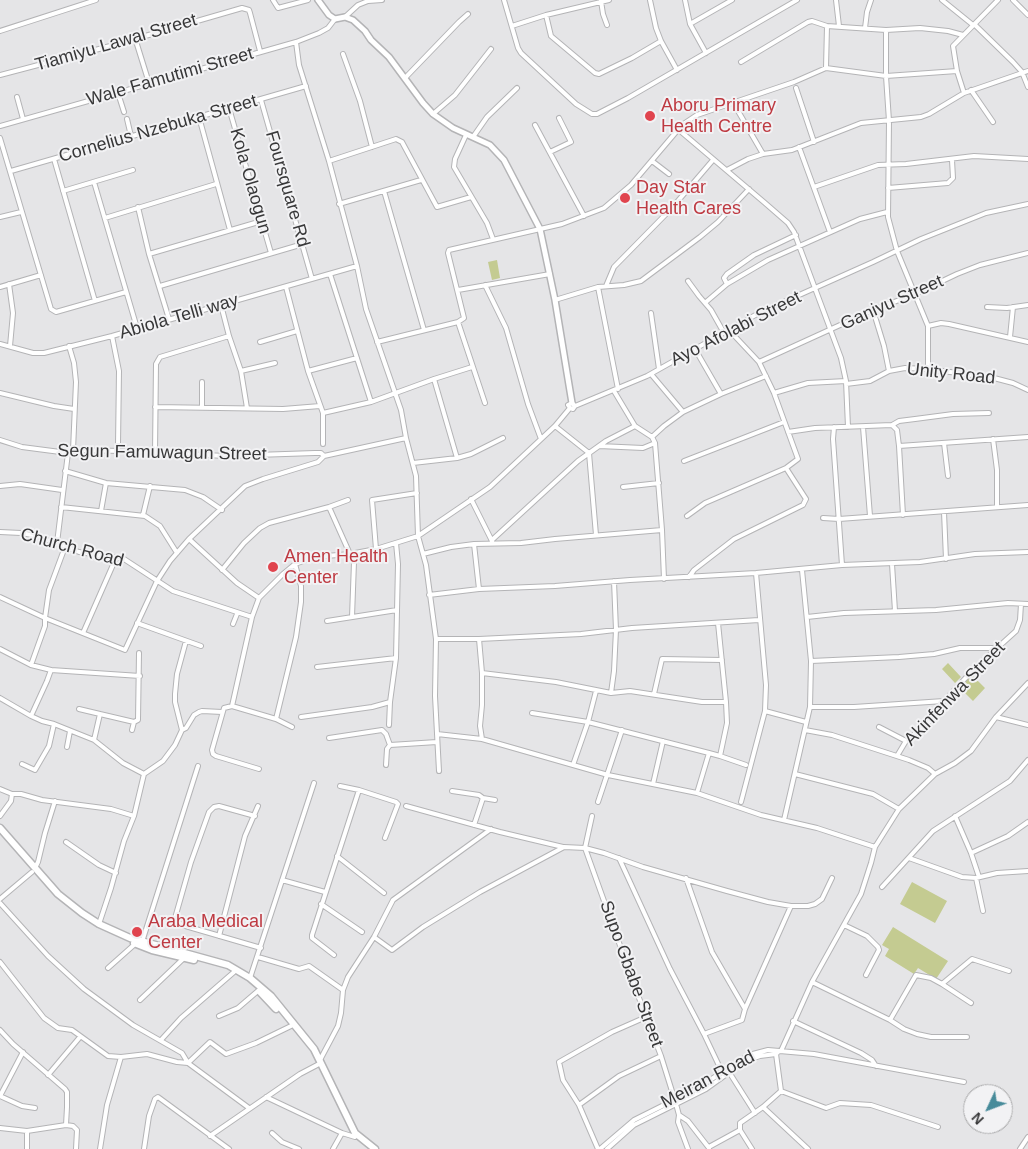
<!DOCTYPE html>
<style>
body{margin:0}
#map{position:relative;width:1028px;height:1149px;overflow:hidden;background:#e5e5e7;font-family:Arial,sans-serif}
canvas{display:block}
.north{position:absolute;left:963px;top:1084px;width:50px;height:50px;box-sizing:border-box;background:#f2f2f4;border:1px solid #a8a8a9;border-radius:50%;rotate:227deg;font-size:14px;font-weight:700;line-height:20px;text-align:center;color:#383839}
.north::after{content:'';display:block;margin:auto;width:18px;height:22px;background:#478b9a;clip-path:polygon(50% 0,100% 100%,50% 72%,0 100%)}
</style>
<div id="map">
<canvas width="1028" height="1149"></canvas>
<div class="north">N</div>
</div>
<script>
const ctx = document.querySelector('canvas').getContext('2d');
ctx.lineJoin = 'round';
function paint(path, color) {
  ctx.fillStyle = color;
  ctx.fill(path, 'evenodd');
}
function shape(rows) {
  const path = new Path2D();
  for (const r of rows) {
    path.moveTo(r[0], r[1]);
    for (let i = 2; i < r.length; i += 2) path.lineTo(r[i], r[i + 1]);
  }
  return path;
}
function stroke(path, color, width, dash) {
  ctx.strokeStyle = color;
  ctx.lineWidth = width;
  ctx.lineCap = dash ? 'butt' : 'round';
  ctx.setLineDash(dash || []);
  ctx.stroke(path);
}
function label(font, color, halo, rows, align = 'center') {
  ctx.font = font + ' Arial,sans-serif';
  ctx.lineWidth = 4;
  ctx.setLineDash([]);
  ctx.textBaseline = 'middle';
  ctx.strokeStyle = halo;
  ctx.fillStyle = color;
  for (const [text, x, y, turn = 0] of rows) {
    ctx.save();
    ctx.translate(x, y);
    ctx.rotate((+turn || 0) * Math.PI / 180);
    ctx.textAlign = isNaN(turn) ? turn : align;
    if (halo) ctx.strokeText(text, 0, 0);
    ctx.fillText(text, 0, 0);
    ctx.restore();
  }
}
paint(shape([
 [497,260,500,278,492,280,488,262],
 [948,663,961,677,955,683,942,669],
 [972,675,985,688,973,701,959,687],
 [912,882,947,901,935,923,900,904],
 [893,927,948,961,936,979,918,968,914,974,885,956,889,949,882,945]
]), '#c4cb91');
const minor = shape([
 [273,0,278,8,308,0],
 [504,0,518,48,521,53,576,104,592,114,597,114,628,98,797,0],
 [650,0,656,28,661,41,677,70],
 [685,0,690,24,706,53],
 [836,0,839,26],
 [942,0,973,25],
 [1013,0,1028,15],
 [601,1,603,14,607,25],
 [546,15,551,36,595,73,599,74,632,58,661,41],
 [345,17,358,5,368,1,382,0],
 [690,24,732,0],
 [974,24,1013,62,1022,72,1028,87],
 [512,26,546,15,609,0],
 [865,28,867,12,871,0],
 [886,30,886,76,889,121,888,217,897,251,928,326,928,369],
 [0,31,96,0],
 [135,38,149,83],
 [296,42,299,65,329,161,357,266,366,309,401,410,406,438,416,476,418,536,426,565,436,639,435,696,439,771],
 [343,54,360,101,372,147],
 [741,62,808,22,812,21,827,26,886,30,920,28,948,31,963,35],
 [826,68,827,26],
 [0,75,114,45,242,8,249,10,250,13,260,51],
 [405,78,459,22,468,14],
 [796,88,814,142],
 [971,90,993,122],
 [118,93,124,112],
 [964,93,957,71,953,46,998,0],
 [17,97,23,119],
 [261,100,312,279],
 [229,108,271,253],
 [738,111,763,154],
 [433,114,455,95,491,49],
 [199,117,230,230],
 [127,119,131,136],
 [535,125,584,216],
 [0,126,296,42,319,33,328,28,335,19],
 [679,130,765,203,788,223,794,232,841,358,846,381,848,427],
 [466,135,455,159,454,167,487,223,493,239],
 [473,137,487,117,517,88],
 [0,138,51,309,56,312,126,292],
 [799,147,830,232],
 [550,152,571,142,559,118],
 [54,159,95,301],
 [329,161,396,139,402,142,437,207,471,197],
 [652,161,669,174],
 [727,170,748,159,763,154,792,150,861,123,921,117,929,114,964,93,1028,71],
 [11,171,306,86],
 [94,182,137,328],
 [814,187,878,165,906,164,974,156,1028,159],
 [888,188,948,183,953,178,952,160],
 [63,191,133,170],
 [384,191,424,330],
 [339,204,421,180],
 [138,207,149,254,169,319],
 [0,217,21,212],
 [105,218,216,184],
 [149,254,255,223,262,223],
 [330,274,371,402],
 [688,281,699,296,711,310,724,333],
 [9,284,13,313,10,346],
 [727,284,724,278,727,274,754,255,796,235],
 [485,285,506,328,528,404,541,439],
 [160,286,303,244],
 [606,286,614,267,671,209,713,160],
 [0,287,41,275],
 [286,287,308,371,323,413,323,444],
 [598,287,618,389],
 [458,290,550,274],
 [555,300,598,287,624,285,641,281,700,237,718,222,749,189],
 [706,302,727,284,768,260,860,219,887,212],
 [221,305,229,336,241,371,247,408],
 [987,307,1007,308,1028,305],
 [873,310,884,346,889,371],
 [651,313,659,369],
 [458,322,485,403],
 [928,326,941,323,949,324,1028,342],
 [112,336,119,371,118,445],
 [1010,337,1013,307],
 [260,342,297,331],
 [377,342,458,322,464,318,448,253,449,250,562,224,604,208,631,185,682,125,697,115,794,82,826,68,886,76,957,71],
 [0,344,33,353,44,353,112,336,357,266],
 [69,346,74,363,76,382,73,450],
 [695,349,721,394],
 [759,362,873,310,915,294,957,274,980,265,1028,253],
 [241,371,275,363],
 [308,371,357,358],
 [651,374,683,412],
 [434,379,457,458],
 [846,384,870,381,889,371,905,368,928,369,994,378,1013,383,1028,390],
 [614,391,635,426],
 [0,393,54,406,74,409],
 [774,393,808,383,846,381],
 [575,406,572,403,568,405,570,408,573,409,575,406,647,376,759,313,873,262,921,239,986,213,1028,204],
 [155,407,283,409,320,406],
 [202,407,202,382],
 [323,413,371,402,434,379,472,367],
 [892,425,897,430,899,446,903,515],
 [555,426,589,453,596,535],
 [834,427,833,439,842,565],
 [863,427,870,516],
 [788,432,815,428,892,425,899,421,915,419,953,414,989,413],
 [652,437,664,426,683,412,721,394,766,376],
 [993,439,997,470,997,507],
 [0,440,22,447,68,453,73,450,122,451,226,456,315,453,321,453,324,456],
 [944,443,948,476],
 [599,446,643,448,655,443],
 [899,446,1028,437],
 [155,453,156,364,160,357,229,336],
 [684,461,784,422],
 [413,463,457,458,471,454,503,438],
 [65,471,106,483,185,490,203,497,222,510],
 [0,486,20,484,62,490],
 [623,487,659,483],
 [471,499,492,541],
 [61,507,145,516,160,526,177,553],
 [329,507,350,554],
 [101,511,106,483],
 [944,512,946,559],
 [143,515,150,486],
 [687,516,705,503,786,468,798,459,774,393,759,362,729,330],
 [823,518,839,519,1028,505],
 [0,532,21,533,37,536,79,552,124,559,173,591,252,617],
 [189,539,237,583,259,598],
 [492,540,578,461,606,441,635,426,652,437,655,443,662,530,664,579],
 [57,543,68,453],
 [474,544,479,589],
 [376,549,372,500,417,493],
 [423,554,451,547,474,544,521,543,555,539,662,530],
 [892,564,895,611],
 [222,570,244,543,260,528,269,523,329,507,348,500],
 [689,577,694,570,734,539,803,505,806,499,786,468],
 [429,595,479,589,555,586,630,580,756,573,842,565,920,562,975,554,1028,552],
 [0,597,45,618,125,650,157,581,170,561,189,539,245,486,263,479,318,462,324,456,406,438],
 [352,617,354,562],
 [807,617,844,613,936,610,1008,603,1028,604],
 [327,621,397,610],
 [137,623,201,646],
 [718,623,726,702,727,723,720,756,746,765],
 [233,624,237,614],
 [83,633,116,558],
 [436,639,479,639,581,634,632,628,759,620],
 [479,639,482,673,482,705,480,726,482,739],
 [0,649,31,665,51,670,140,676],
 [811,661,899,657,934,654,960,648,998,648],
 [31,665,45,626,45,618,49,590,65,547],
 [317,667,396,658],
 [482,673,556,682,611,693,614,671,616,630,614,581],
 [596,691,588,722,709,753],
 [611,693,630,691,702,702,726,702],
 [654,694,662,659,722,660],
 [0,698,31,716,42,721,54,724,94,740,123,763,144,774,163,761,175,745,182,730,175,702,175,694,177,674,186,641],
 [232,706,276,719,292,727],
 [810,707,854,707,944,701],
 [79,709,100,714],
 [765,711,806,722],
 [532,713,588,722,573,765],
 [31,716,47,681,51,670],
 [301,717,372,707,390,702],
 [996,717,1028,725],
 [276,719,296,637,301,602,301,586,295,564],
 [389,725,390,702,396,658,398,564,396,543],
 [879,727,906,741],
 [132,730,134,722],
 [182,730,186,728,194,715,199,712,202,711,222,712],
 [805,730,832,735,909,760,928,768,935,774],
 [437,734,482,739,608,775,697,793,761,815,817,828,875,847],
 [329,738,382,730,386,734,390,745,387,749,386,765],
 [94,740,100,714,134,722,138,720,139,653],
 [390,745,437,742],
 [67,747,70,731],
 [897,756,906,741,931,720,944,701,974,669,1016,631,1020,620,1021,604],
 [22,764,35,770,49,746,54,724],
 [259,769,216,756,213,754,212,750,224,708,232,706,252,617,259,598,283,574,295,564,314,557,350,554,376,549,418,536,490,487,555,426,570,408],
 [795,774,873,794,899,809],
 [653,784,663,741],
 [340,786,359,790,396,802,398,804,385,838],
 [0,789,12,794],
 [452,791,479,795,483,798],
 [697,793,709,753,720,756],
 [598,802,622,730],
 [741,802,765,711,766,685,756,573],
 [406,806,500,832,563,847],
 [0,816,11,801,12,794,21,794,42,800,111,809,134,816],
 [255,816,219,806,214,807,209,812,191,862,175,918,177,922,182,925,261,948],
 [592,816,585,848,636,990,661,1056,676,1104,679,1115,678,1122,688,1149],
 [955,816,971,853,979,877],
 [784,820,810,707,811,661,802,570],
 [474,825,483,798,495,800],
 [66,842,99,865,116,873],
 [971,853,1008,836,1028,822],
 [337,856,384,893],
 [619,858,670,969,704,1034,722,1072],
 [909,858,962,877,976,878,997,873,1028,871],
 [35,868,38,862,45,833,55,801],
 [686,878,712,952,745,1009],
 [976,878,983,911],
 [282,880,325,892],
 [882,887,933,831,1010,781,1028,760],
 [0,899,32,872],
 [0,903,48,956,84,989,133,1025,182,1053,188,1063,249,1108],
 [321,904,362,932],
 [99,924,111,888,124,841,134,816,144,774],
 [844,925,867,936,878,947,879,950,866,975],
 [219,936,245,836,258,806],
 [374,937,392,950,423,927,480,892,564,847,585,848,604,853,643,867,727,891,768,902,791,906,808,906,815,904,822,899,832,878],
 [142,942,198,766],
 [334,955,312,938,312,935,359,790],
 [258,957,299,969,309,966,343,990],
 [0,962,44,1018,58,1028,72,1030,108,1056,121,1057],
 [108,968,135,944],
 [250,978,314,783],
 [812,982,890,1020,916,975,931,978,942,984,972,959,1009,971],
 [942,984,971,1003],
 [140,1000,184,958],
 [219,1016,238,1008,259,990],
 [890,1020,904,1029,917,1034,931,1037,967,1037],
 [793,1021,861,1053,872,1060,876,1066],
 [0,1030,13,1044,65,1089,67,1092,67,1107,66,1125,27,1131,0,1128],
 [704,1034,742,1020,745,1009,791,906],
 [161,1040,181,1018,234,972],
 [781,1051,812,982,861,894,871,863,875,847,899,809,935,774,955,763,971,751,996,717,1028,683],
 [23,1052,0,1096,22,1106,35,1108],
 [776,1054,781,1091],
 [320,1060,338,1026,341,1013,343,990,348,977,374,937,393,900,491,829],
 [729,1072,755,1113],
 [48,1075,80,1037],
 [781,1091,826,1108,840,1103,871,1105,938,1127],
 [266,1097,342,1133,355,1137],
 [579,1105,619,1076,661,1056],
 [763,1107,808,1149],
 [679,1115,688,1121,709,1148],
 [66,1125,73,1126,77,1130,76,1149],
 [740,1130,752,1149],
 [272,1133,282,1142,299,1149],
 [210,1136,300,1074,319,1064],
 [709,1147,740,1130,740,1123,763,1107,781,1091],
 [27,1149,27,1131],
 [100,1149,107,1105,121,1057,147,1054,177,1062,188,1063,210,1042,226,1054,256,1043,291,1026],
 [144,1149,149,1116,155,1099,158,1097,229,1149],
 [333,1149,342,1133],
 [598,1149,579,1105,563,1080,559,1062,612,1032,646,1017],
 [600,1149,634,1120,696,1089,749,1055,768,1050,814,1054,964,1082],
 [607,1149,634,1125,706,1089,745,1061,760,1056,776,1054,779,1051],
 [1020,1149,1028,1137]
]);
const tertiary = shape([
 [318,0,329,15,335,19,345,17,353,20,365,31,371,40,389,57,423,103,433,114,453,128,490,145,504,160,540,229,555,300,572,403]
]);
const primary = shape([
 [0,828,58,894,82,913,99,924,130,938,228,965,250,978,271,996,314,1049,355,1133,375,1149],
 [134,943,152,950,194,960],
 [260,992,276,1009]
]);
stroke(minor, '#b4b4b6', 6);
stroke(tertiary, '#b4b4b6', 8);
stroke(primary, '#b4b4b6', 9);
stroke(minor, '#fff', 4);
stroke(tertiary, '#fff', 5);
stroke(primary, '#fff', 6);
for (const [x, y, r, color] of [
 [650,116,6,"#e0444e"],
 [625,198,6,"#e0444e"],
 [273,567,6,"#e0444e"],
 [137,932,6,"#e0444e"]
]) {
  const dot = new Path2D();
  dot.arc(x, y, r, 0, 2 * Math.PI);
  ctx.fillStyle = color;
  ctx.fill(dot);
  stroke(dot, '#f2f2f4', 2);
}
label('18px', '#383839', '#f2f2f4', [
 ["Tiamiyu Lawal Street",116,43,-16],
 ["Wale Famutimi Street",170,77,-16],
 ["Cornelius Nzebuka Street",158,129,-16],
 ["Kola Olaogun",250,181,74],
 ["Foursquare Rd",287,189,74],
 ["Ganiyu Street",892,303,-24],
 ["Abiola Telli way",179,317,-16],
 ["Ayo Afolabi Street",736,329,-27],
 ["Unity Road",951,374,6],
 ["Segun Famuwagun Street",162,453,1],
 ["Church Road",72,548,15],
 ["Akinfenwa Street",955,694,-46],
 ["Supo Gbabe Street",631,974,70],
 ["Meiran Road",708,1080,-28]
]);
label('18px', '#be3a42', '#f2f2f4', [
 ["Aboru Primary",661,106],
 ["Health Centre",661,127],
 ["Day Star",636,188],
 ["Health Cares",636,209],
 ["Amen Health",284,557],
 ["Center",284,578],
 ["Araba Medical",148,922],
 ["Center",148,943]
], 'left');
</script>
